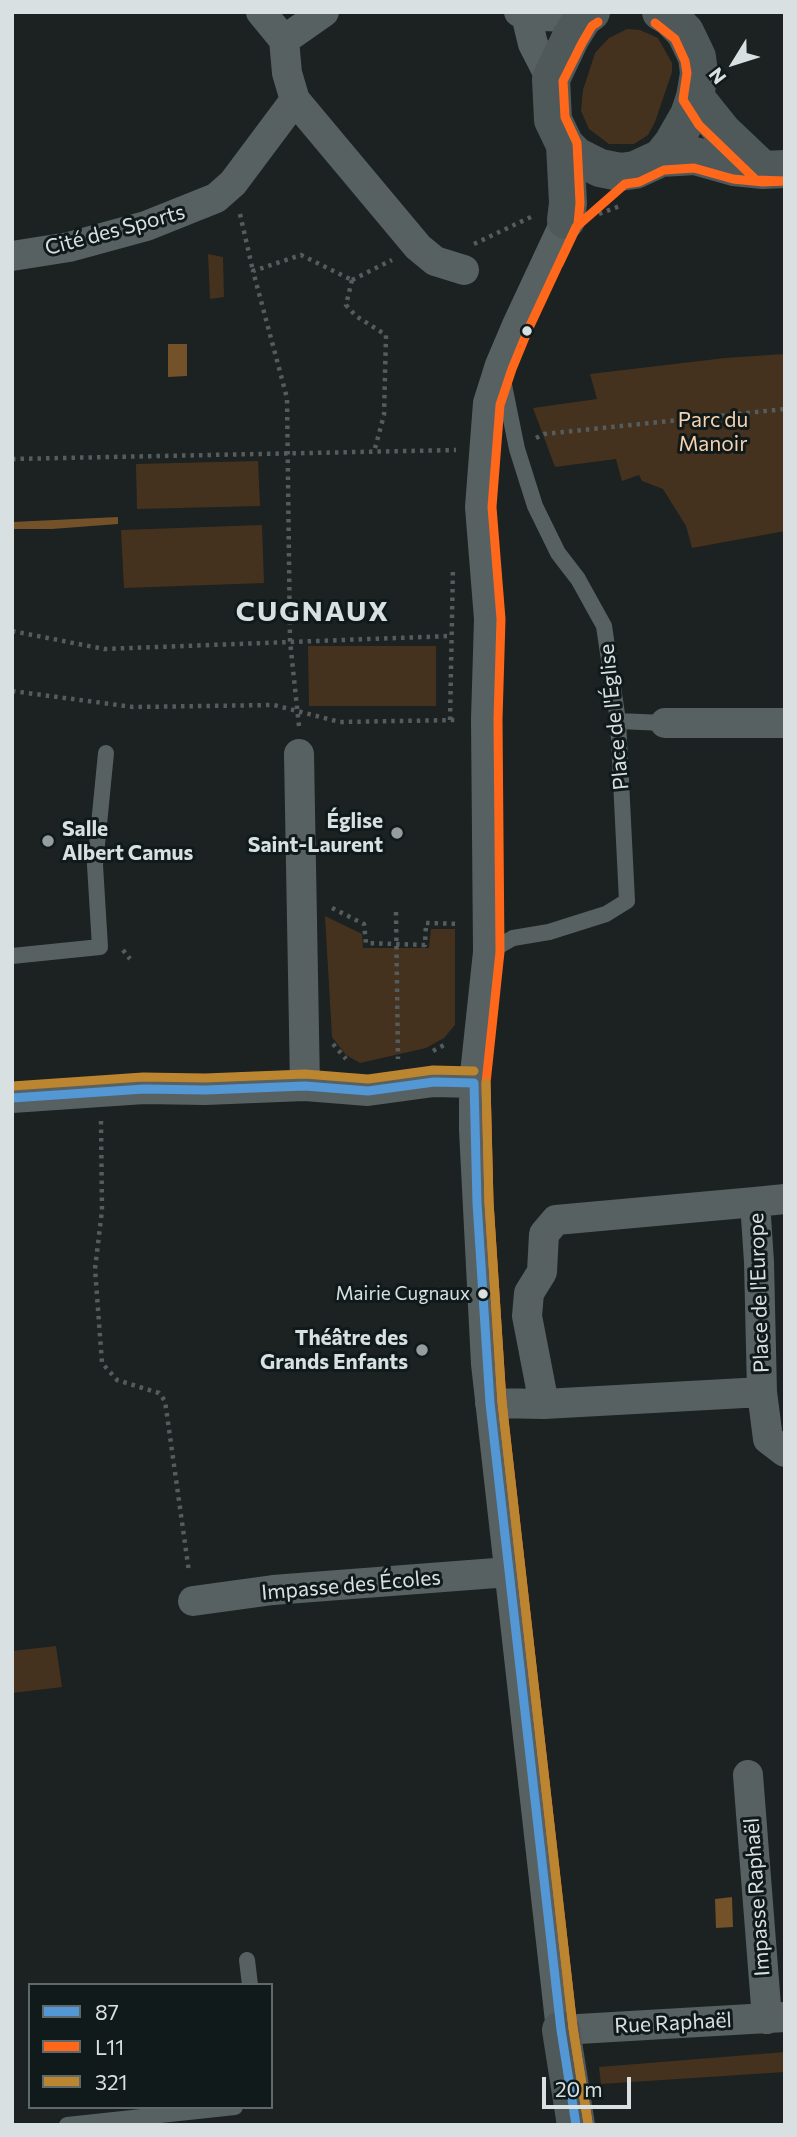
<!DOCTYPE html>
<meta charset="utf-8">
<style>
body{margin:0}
#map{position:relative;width:797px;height:2137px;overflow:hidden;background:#1c2121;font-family:Commissioner,sans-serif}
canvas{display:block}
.frame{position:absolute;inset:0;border:14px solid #d9e0e1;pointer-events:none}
.legend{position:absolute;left:28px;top:1983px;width:245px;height:126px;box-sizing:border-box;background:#101a1b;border:2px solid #60696a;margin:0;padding:9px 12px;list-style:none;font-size:21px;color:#d9e0e1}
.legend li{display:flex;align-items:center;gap:14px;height:35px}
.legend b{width:35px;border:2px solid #60696a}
.north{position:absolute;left:699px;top:28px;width:70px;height:70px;-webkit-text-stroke:5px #101a1b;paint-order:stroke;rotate:232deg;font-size:19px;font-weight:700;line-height:28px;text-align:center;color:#d9e0e1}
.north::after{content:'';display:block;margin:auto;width:24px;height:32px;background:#d9e0e1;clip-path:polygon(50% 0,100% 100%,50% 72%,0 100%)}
.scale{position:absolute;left:542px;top:2077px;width:89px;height:32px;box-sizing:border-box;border:4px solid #d9e0e1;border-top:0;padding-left:9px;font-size:21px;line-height:24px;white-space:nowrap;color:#d9e0e1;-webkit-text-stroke:5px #101a1b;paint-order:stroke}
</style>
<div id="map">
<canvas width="797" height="2137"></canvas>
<div class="frame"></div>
<ul class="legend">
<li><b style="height:9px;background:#5397d5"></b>87</li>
<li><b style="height:9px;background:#ff671b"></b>L11</li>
<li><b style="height:9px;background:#bc8631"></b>321</li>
</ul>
<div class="north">N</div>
<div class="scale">20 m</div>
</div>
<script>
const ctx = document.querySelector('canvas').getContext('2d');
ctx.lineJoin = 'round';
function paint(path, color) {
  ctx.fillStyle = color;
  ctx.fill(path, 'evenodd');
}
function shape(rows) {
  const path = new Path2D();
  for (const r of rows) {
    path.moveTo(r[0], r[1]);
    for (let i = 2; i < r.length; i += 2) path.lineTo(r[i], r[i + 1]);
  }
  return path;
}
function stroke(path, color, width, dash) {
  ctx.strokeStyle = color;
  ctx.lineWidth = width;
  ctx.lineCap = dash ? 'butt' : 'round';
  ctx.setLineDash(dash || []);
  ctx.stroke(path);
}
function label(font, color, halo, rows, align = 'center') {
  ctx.font = font + ' Commissioner,sans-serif';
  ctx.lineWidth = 6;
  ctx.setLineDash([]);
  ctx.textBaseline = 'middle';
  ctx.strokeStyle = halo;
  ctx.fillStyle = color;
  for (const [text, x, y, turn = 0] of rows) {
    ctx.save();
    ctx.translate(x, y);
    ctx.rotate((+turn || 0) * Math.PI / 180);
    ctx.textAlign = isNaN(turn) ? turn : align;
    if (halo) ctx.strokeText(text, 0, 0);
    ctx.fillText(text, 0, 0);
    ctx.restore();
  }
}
paint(shape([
 [627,29,640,30,658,38,672,63,672,72,655,122,648,135,634,144,609,144,589,129,581,111,583,90,595,53,609,38],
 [208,254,223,257,224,297,210,299],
 [785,354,785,531,692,548,686,526,663,489,642,481,639,475,622,481,616,459,555,467,533,408,597,399,590,374,725,358],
 [258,461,260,506,137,509,136,464],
 [262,525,264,583,124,588,121,530],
 [308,646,436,646,436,706,309,706],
 [325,916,362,934,363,948,429,948,431,929,455,929,455,1025,444,1038,426,1048,360,1063,346,1055,332,1037],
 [56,1646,62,1687,12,1693,12,1651],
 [785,2052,785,2072,601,2084,599,2067]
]), '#45321e');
paint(shape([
 [168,344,187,344,187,376,168,377],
 [118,517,118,524,52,529,12,529,12,522],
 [732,1897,733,1927,716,1928,715,1899]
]), '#735129');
stroke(shape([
 [240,214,253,271],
 [599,214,620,206],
 [474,244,533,216],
 [352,280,392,260],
 [352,280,346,305,356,316,386,335,384,415,374,452],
 [536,438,544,434,785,409],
 [12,459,456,450],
 [12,631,104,649,450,636],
 [12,691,133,707,274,705,340,722,457,720],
 [450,720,453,567],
 [299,726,290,641,287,398,253,271,301,255,352,280],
 [332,908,364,924,366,943,425,945,426,923,460,924],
 [396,912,398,1059],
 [123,950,130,959],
 [333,1044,346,1059],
 [433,1051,448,1043],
 [101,1121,102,1210,95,1269,102,1363,117,1380,159,1393,165,1401,189,1572]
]), '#555c5d', 4.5, [3.5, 5]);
stroke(shape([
 [618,721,665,723],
 [488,952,513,938,549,932,606,914,627,901,618,721,604,626,578,579,558,553,535,506,517,449,502,375],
 [12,956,100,947,95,865,106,753],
 [247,1960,250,1985],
 [67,2125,235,2107]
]), '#576161', 16);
stroke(shape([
 [261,12,284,40,287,73,295,100,418,247,435,261,464,270],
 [519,12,526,15,583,18],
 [526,15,533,44,551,79],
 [284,40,324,12],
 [566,220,517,325,500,365,488,403,480,507,489,619,486,719,488,952,474,1083,474,1130,486,1364,561,2030,785,2017],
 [12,256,69,247,146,226,216,198,233,183,295,100],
 [665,723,785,723],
 [299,754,305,1086],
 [12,1098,144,1089,205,1090,305,1086,368,1091,434,1082,474,1083],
 [755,1202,785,1199],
 [490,1403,544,1404,762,1392],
 [544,1404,527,1316,529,1293,542,1272,544,1234,556,1220,755,1202,759,1262,762,1392,768,1439,785,1452],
 [193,1601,273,1590,509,1572],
 [748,1775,767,2019]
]), '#576161', 30);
stroke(shape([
 [591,12,583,18,571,37,551,79,553,120,565,145,576,156,600,168,620,172,635,170,661,158,673,143,689,115,695,97,699,73,697,57,685,32,670,17,661,12],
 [695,97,723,132,763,170],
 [565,145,568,203,566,220],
 [661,158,695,156,734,167,763,170,785,169],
 [561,2030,576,2125]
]), '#4f595a', 38);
stroke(shape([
 [474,1083,477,1203,490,1403,561,2030,576,2125],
 [12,1098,144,1089,205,1090,305,1086,368,1091,434,1082,474,1083]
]), '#5397d5', 9);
stroke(shape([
 [655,23,675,39,685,61,687,73,683,100,699,125,756,180,785,181],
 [559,264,578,224,580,203,577,143,565,117,563,81,582,43,592,26,598,22],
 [588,2123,573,2028,502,1402,489,1202,486,1083,500,952,498,719,501,619,492,507,500,405,512,369,528,330,576,227,625,184,639,182,664,170,694,168,733,179,763,182,785,181]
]), '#ff671b', 9);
stroke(shape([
 [486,1083,489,1202,502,1402,573,2028,588,2123],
 [12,1086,143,1077,205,1078,305,1074,368,1079,433,1070,474,1071]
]), '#bc8631', 9);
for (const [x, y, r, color] of [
 [527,331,6,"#d9e0e1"],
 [397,833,7,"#979d9e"],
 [48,841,7,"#979d9e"],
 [483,1294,6,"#d9e0e1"],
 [422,1350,7,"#979d9e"]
]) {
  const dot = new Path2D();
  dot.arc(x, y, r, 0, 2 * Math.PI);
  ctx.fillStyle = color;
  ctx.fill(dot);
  stroke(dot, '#101a1b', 2.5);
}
label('19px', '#d9e0e1', '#101a1b', [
 ["Mairie Cugnaux",470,1294]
], 'right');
label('21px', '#d9e0e1', '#101a1b', [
 ["Cité des Sports",115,230,-15],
 ["Place de l'Église",614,717,-96],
 ["Place de l'Europe",759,1293,-92],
 ["Impasse des Écoles",351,1585,-5],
 ["Impasse Raphaël",757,1897,-94],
 ["Rue Raphaël",673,2023,-3]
]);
label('21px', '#f7d2ac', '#101a1b', [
 ["Parc du",713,420],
 ["Manoir",713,444]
]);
label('bold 21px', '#d9e0e1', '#101a1b', [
 ["Église",383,821],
 ["Saint-Laurent",383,845],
 ["Salle",62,829,"left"],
 ["Albert Camus",62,853,"left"],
 ["Théâtre des",408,1338],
 ["Grands Enfants",408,1362]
], 'right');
ctx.letterSpacing = '2px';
label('bold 28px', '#d9e0e1', '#101a1b', [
 ["CUGNAUX",313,612]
]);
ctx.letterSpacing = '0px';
</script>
